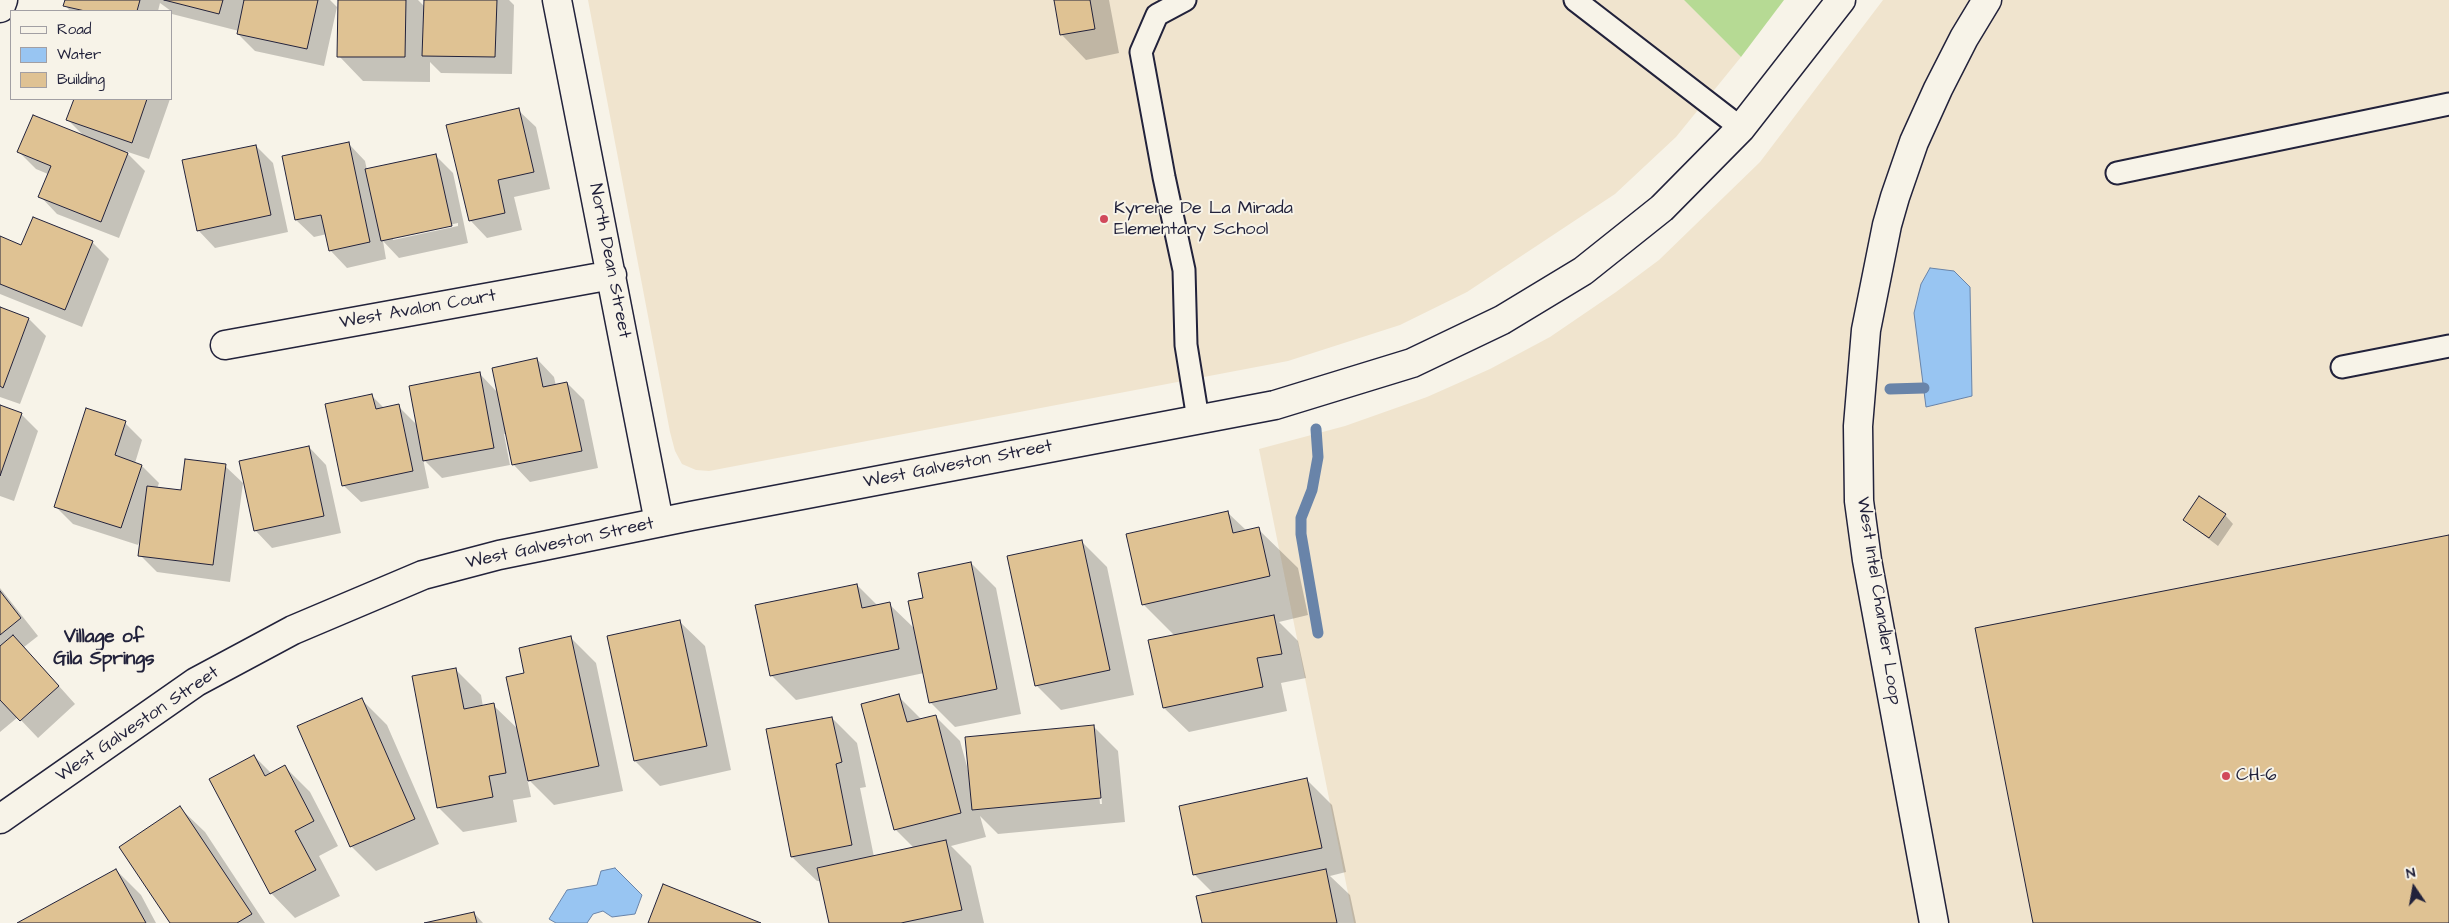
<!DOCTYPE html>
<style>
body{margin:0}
#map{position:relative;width:2449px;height:923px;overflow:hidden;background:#f7f3e8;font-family:"Architects Daughter",sans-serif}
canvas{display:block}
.legend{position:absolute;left:10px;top:10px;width:162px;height:90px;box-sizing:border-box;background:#f7f3e8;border:1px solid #a29fa3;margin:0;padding:6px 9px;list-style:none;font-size:15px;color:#22223b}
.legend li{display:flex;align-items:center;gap:10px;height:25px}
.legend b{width:25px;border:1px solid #a29fa3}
.north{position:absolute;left:2389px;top:863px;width:50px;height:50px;-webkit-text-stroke:4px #f7f3e8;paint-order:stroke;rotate:348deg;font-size:14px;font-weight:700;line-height:20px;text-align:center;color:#22223b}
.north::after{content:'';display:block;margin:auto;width:18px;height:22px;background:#22223b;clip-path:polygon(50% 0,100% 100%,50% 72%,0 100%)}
</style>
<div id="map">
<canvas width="2449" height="923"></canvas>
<ul class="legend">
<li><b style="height:6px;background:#f7f3e8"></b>Road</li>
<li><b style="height:14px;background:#98c5f2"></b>Water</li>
<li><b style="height:14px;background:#dfc293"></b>Building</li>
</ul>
<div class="north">N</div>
</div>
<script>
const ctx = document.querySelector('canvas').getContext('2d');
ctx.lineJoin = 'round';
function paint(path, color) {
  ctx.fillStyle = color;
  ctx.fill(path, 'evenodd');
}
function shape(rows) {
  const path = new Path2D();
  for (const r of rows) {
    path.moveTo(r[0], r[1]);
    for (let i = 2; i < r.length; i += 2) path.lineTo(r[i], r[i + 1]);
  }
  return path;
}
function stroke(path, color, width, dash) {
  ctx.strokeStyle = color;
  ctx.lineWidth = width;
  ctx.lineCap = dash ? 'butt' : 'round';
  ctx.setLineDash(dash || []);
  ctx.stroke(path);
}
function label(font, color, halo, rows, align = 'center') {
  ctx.font = font + ' "Architects Daughter",sans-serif';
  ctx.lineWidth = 4;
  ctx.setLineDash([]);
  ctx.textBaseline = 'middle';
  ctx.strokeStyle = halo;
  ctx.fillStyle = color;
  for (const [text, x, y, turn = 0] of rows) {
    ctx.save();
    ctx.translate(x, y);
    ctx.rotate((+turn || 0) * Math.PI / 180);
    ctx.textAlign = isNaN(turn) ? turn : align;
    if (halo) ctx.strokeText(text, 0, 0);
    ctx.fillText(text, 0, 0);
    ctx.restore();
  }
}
paint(shape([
 [588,0,1684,0,1741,57,1676,137,1615,194,1467,292,1400,325,1288,361,709,471,696,470,682,464,675,451,670,432],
 [1883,0,2449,0,2449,923,1354,923,1259,449,1345,426,1427,397,1490,369,1550,337,1616,292,1659,260,1760,162]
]), '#f0e4ce');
paint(shape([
 [1684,0,1784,0,1741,57]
]), '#b6da94');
const water = shape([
 [1930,268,1954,271,1970,287,1972,396,1926,407,1914,313,1921,284,1930,268],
 [615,868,642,895,635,914,612,917,603,911,593,914,587,923,556,923,549,919,567,890,597,885,601,871,615,868]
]);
paint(water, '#98c5f2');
stroke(water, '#6984a9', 1);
paint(shape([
 [66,0,330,0,337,7,324,66,255,51,238,34,239,31,172,14,171,11,160,3,158,11,70,11,65,5],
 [339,0,418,0,425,7,425,0,509,0,514,5,512,74,441,73,430,62,430,82,363,81,339,56],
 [1055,0,1109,0,1119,53,1086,60,1062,35],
 [75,99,170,99,149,159,125,151,145,171,119,238,57,214,40,196,48,174,36,169,19,152,85,137,68,120],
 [518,110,536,127,550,189,514,197,522,230,487,238,470,220],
 [348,143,365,161,367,170,436,156,453,173,468,243,399,258,383,241,386,259,347,268,330,250,327,234,314,237,296,220],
 [458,223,458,226,393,240,393,237],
 [256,146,273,163,288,232,215,248,198,230],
 [0,238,22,247,92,242,109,259,82,327,0,294],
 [0,308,29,319,46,336,20,404,0,397],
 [537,359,554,377,556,386,567,383,584,400,598,468,530,482,513,464,507,434,504,434,510,465,442,478,423,459,429,488,361,502,343,485,372,396,385,409,398,406,418,426,479,373,498,393],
 [0,407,21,414,38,431,14,501,0,496],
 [125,423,142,440,135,463,142,466,159,483,157,489,182,492,225,466,243,483,230,582,157,572,140,555,141,538,138,545,73,524,55,506],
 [309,447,326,465,341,533,272,548,255,530],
 [1228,513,1247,531,1258,529,1298,568,1308,615,1279,622,1298,641,1306,678,1281,683,1287,711,1189,732,1164,708,1175,636,1143,604],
 [2225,515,2233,524,2218,546,2184,520],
 [1082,542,1107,567,1134,695,1061,710,1036,685],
 [971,563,996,588,1021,714,955,727,930,702,924,673,796,700,771,675,857,585,878,606,889,604,915,629],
 [0,588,38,636,24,647,75,704,38,738,18,717,0,732],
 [680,622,705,646,731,770,660,786,635,761],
 [571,638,596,663,623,791,554,805,527,778,531,797,513,800,517,822,463,832,438,807,456,670,481,695,483,707,493,705,519,730,525,674],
 [898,696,922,720,935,716,960,741,968,770,1093,726,1118,751,1125,822,998,834,980,816,986,837,951,846,971,866,984,923,830,923,821,881,817,881,792,857,832,718,857,743,866,787,860,788,874,857,914,848,895,829],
 [1095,751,1097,751,1102,804,1100,804],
 [362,700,387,725,439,844,376,871,351,846],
 [254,756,272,774,285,767,310,792,338,846,319,856,340,896,295,918,271,893],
 [1307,780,1332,805,1346,872,1330,876,1350,895,1356,923,1203,923,1214,894,1194,874],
 [180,808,205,832,265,923,171,923],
 [116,870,141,895,156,923,20,923],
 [474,913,483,923,430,923]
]), '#0003');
stroke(shape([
 [1890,389,1924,388],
 [1316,429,1318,457,1312,490,1301,518,1301,534,1318,633]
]), '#6984a9', 11);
const building = shape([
 [65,0,140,0,137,11,85,11,63,6,65,0],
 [164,0,223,0,219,14,164,0],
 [244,0,318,0,307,49,237,34,244,0],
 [338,0,406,0,405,57,337,57,338,0],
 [424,0,497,0,495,57,422,56,424,0],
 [1054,0,1090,0,1095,29,1060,35,1054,0],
 [74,99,147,99,132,143,66,120,74,99],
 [519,108,534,172,498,180,505,213,469,221,446,125,519,108],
 [33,115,128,153,101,222,38,197,51,166,17,152,33,115],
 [349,142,370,242,329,251,321,215,295,220,282,156,349,142],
 [256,145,271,215,197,231,182,160,256,145],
 [436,154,452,226,381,241,365,169,436,154],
 [33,217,93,241,65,310,0,284,0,236,21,245,33,217],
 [0,307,29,318,3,388,0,386,0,307],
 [537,358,543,387,567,382,582,451,512,465,492,368,537,358],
 [480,372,494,448,423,461,409,386,480,372],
 [372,394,376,409,399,404,413,471,342,486,325,404,372,394],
 [0,405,22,413,0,476,0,405],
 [86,408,126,421,115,455,142,465,121,528,54,507,86,408],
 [309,446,324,516,254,531,239,461,309,446],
 [185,459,226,464,213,565,138,556,147,486,181,490,185,459],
 [2199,496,2226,514,2209,538,2183,520,2199,496],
 [1228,511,1233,533,1259,527,1270,576,1142,605,1126,534,1228,511],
 [2449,535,2449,923,2033,923,1975,628,2449,535],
 [1082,540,1110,670,1035,686,1007,556,1082,540],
 [971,562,997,689,929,703,908,601,923,598,918,573,971,562],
 [857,584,862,608,890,602,899,649,770,676,755,605,857,584],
 [0,591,21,618,0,635,0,591],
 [1274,615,1282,654,1257,658,1263,687,1163,708,1148,640,1274,615],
 [680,620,707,746,634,761,607,636,680,620],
 [13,635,59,686,20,721,0,700,0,646,13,635],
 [571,636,599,766,528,781,506,677,524,673,519,648,571,636],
 [456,668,464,709,494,703,506,773,489,776,493,797,437,808,412,676,456,668],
 [899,694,907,722,936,715,961,813,894,830,861,704,899,694],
 [362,698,415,819,350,847,297,726,362,698],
 [832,717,842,762,836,764,852,845,791,857,766,729,832,717],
 [1094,725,1101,798,972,810,965,737,1094,725],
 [254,755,265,776,285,765,314,821,295,831,316,870,270,894,209,779,254,755],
 [1307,778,1322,848,1193,875,1179,806,1307,778],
 [180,806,252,914,237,923,170,923,119,847,180,806],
 [946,840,962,910,901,923,829,923,817,868,946,840],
 [116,869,146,923,17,923,116,869],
 [1326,869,1337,923,1202,923,1196,896,1326,869],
 [663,884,761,923,648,923,663,884],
 [474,912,477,923,424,923,474,912]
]);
paint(building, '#dfc293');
stroke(building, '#22223b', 1);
const service = shape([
 [1185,0,1157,15,1141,52,1164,177,1184,270,1186,345,1198,419],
 [1575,0,1741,128],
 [2117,173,2449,104],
 [2342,367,2449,346]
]);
const minor = shape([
 [557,0,659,522],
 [0,8,3,0],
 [225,345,612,275],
 [1934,923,1867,560,1859,501,1858,426,1866,330,1887,225,1895,197,1914,142,1938,89,1964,38,1987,0]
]);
const tertiary = shape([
 [0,819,196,682,293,630,423,575,499,555,691,516,1275,405,1412,363,1502,320,1583,271,1662,208,1741,128,1841,0]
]);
stroke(service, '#22223b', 25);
stroke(minor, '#22223b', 31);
stroke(tertiary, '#22223b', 31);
stroke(service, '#f7f3e8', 21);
stroke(minor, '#f7f3e8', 28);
stroke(tertiary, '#f7f3e8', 28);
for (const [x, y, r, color] of [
 [1104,219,5,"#d1495b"],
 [2226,776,5,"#d1495b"]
]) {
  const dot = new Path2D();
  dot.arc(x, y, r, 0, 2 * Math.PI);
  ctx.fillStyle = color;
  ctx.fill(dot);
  stroke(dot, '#f7f3e8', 2);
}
label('18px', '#22223b', '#f7f3e8', [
 ["Kyrene De La Mirada",1114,209],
 ["Elementary School",1114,230],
 ["CH-6",2236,776]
], 'left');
label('18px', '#22223b', '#f7f3e8', [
 ["North Dean Street",609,261,79],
 ["West Avalon Court",418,310,-10],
 ["West Galveston Street",958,465,-11],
 ["West Galveston Street",560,544,-12],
 ["West Intel Chandler Loop",1878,601,81],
 ["West Galveston Street",138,725,-34]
]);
label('bold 19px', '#22223b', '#f7f3e8', [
 ["Village of",104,638],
 ["Gila Springs",104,660]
]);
</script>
